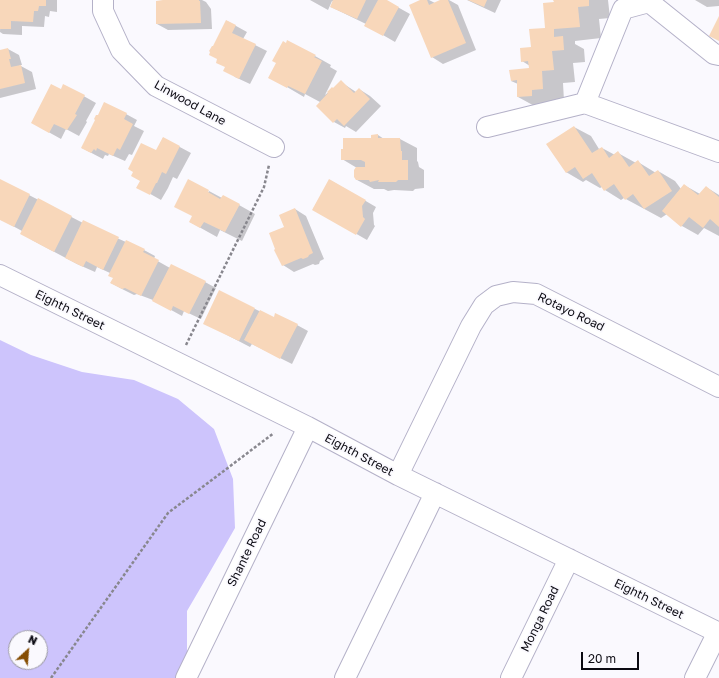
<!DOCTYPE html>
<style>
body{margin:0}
#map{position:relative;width:719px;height:678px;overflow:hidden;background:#faf9fe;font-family:"Golos Text",sans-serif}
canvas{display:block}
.north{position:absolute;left:8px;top:630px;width:40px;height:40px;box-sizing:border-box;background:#faf9fe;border:1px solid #9a99a0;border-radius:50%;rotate:26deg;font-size:11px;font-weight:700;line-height:16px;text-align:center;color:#0b0a12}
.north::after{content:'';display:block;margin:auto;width:14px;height:18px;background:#864d02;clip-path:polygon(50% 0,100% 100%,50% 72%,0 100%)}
.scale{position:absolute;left:581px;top:652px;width:58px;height:18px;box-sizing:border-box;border:2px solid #0b0a12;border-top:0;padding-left:5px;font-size:12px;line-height:14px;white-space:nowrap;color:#0b0a12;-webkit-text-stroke:3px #faf9fe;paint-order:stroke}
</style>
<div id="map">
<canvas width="719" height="678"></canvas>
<div class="north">N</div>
<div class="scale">20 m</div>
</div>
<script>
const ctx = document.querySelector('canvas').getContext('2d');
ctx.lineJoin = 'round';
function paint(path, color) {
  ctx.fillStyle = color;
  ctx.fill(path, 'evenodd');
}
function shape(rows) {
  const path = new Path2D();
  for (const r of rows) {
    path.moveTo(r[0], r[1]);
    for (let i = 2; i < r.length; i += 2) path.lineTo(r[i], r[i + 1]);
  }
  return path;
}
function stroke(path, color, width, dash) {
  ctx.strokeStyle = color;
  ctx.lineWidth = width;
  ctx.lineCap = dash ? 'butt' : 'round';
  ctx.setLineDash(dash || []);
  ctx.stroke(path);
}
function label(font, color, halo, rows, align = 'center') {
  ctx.font = font + ' "Golos Text",sans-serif';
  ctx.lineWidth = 3.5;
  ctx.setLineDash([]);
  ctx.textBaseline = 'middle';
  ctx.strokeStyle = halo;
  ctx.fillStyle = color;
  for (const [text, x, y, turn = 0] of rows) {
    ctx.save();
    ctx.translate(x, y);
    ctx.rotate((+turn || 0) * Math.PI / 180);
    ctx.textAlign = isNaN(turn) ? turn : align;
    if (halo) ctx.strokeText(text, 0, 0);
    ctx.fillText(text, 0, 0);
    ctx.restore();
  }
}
paint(shape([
 [0,340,31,355,82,372,134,380,178,399,214,429,233,479,235,528,211,570,187,611,187,662,182,678,0,678],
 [16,638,40,638,40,662,16,662]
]), '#cdc4fc');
paint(shape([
 [1,0,57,0,57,12,50,11,49,17,45,16,44,27,22,26,22,35,3,34,0,32],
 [164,0,202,0,206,2,211,9,212,29,168,30,157,24],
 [310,0,385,0,410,14,395,42,376,31,366,24,331,7,334,2,332,1,328,10],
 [422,0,429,0,435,3,443,0,449,0,458,5,476,50,443,64,432,57],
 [467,0,501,0,495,13],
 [554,0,608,0,610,18,599,19,601,38,575,41,575,44,584,49,585,62,573,63,575,82,563,83,564,101,540,109,518,97,518,84,511,81,530,69,530,66,522,61,546,29,555,3],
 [695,0,719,0,719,6,707,7],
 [227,21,247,32,243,39,267,51,250,84,235,77,226,67],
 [8,49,19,55,22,65,19,65,32,72,36,89,0,98,0,51],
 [315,56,331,65,330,67,337,71,325,95,341,82,356,92,359,89,370,96,381,106,356,132,346,126,345,128,334,122,320,102,305,94,304,97,270,77],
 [64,85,96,103,86,121,87,122,79,136,66,129,61,139,43,129],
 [126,114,137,120,134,126,144,131,132,155,129,154,125,161,109,154,108,156,105,155,103,159,82,148],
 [574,127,591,136,599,149,602,148,615,155,618,153,636,163,638,162,656,173,658,171,675,181,681,189,684,185,700,194,706,187,719,195,719,236,704,228,698,235,682,226,667,214,661,218,624,198,621,200,605,190,602,187,600,188,586,180,583,182,566,172],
 [378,135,384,139,400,139,417,148,417,161,418,162,419,167,424,170,424,188,415,189,413,191,394,190,388,191,384,189,374,189,357,180,357,168,342,159,372,139,372,136],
 [163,138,191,153,177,179,173,177,168,188,161,200,138,187],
 [0,180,83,223,144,250,155,256,154,259,170,268,205,282,216,288,201,319,184,311,182,316,153,300,137,294,134,295,122,289,111,283,114,278,110,273,97,267,95,272,77,264,32,240,22,231,0,219],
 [330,180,376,207,373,213,374,225,375,226,367,240,313,209],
 [209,191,222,198,239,205,255,214,242,241,220,230,217,237,190,222],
 [295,209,306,216,324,259,320,261,319,264,315,265,313,264,294,272,283,265],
 [255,309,274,318,297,325,308,331,292,364,252,344,250,347,204,323]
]), '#0003');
paint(shape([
 [0,0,46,0,46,6,39,6,38,11,34,11,33,22,11,21,11,29,0,29],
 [163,0,199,0,199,1,200,1,201,23,156,24,156,1],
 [333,0,366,0,357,19,330,7],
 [378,0,387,0,399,7,383,36,364,26],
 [420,0,427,0,429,5,440,0,448,0,466,43,431,58,409,5],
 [468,0,487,0,484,7],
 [553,0,589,0,589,6,578,7,580,27,554,29,554,37,563,36,564,50,552,51,554,70,542,71,543,89,532,90,532,96,517,97,517,80,511,81,509,70,529,68,528,61,521,62,520,48,531,47,529,29,545,28,543,3,554,2],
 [719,16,719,41,709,36],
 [226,20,236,25,232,33,256,44,239,79,223,71,225,67,216,63,217,59,209,55,210,52,209,51,212,46,213,46],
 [287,40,316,55,314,57,322,61,305,94,288,86,287,88,268,78,276,63,272,61,283,41,286,43],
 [8,48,11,59,9,59,11,67,21,65,25,83,0,89,0,50],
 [341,80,354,93,359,88,370,99,344,126,337,119,333,123,316,106,328,93,327,92,332,87,333,88],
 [51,84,61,89,63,84,85,95,75,114,77,115,67,130,54,124,49,133,31,123],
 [104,102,127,113,124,119,133,124,120,150,117,148,113,156,97,148,96,151,94,149,91,153,81,148,95,120,94,119,96,115,98,115],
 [574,126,592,153,602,147,609,158,618,151,629,167,638,160,649,176,658,170,672,191,644,209,633,194,625,200,614,184,604,191,592,173,583,179,575,167,566,173,546,144],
 [378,134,378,138,400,138,401,151,402,151,402,160,408,160,408,180,398,180,396,182,378,182,379,180,370,182,369,180,356,180,354,177,354,170,356,167,365,167,365,162,361,160,341,160,341,149,343,149,343,138,371,138,371,135],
 [163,137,180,146,166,174,162,172,157,183,156,183,150,195,136,188,140,181,131,176,133,172,128,169,141,143,156,150],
 [0,179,30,194,14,227,0,220],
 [188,179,209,190,208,192,220,199,223,195,240,204,225,232,204,222,200,228,189,222,192,216,174,207],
 [329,179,366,200,362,206,363,217,365,219,356,235,312,210],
 [684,184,698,195,706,186,719,197,719,227,710,219,703,228,689,217,681,227,662,211],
 [38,198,72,216,54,252,20,234],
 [295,208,313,253,309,255,308,257,303,259,301,258,282,266,274,250,275,249,269,233,284,227,279,215],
 [83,220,119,237,103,270,86,261,83,267,65,258],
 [126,240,145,249,143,252,159,260,141,296,125,288,122,289,110,283,113,278,108,276],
 [171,264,206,281,189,314,173,306,171,311,152,301],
 [219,290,255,308,239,341,203,324],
 [260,310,274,317,275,313,298,324,280,359,244,340]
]), '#f8d7ba');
const minor = shape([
 [103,0,103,11,121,50,156,86,274,147],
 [585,103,623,9,649,2,714,54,719,55],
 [487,127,585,103,719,152],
 [0,275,308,427,398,475,719,633],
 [398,475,471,326,484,305,496,296,513,292,536,294,719,387],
 [186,678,308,427],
 [345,678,435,493],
 [511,678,569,559],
 [695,678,718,632]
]);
stroke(minor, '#b4b1c8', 22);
stroke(shape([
 [186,345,264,187,269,165],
 [51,678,168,513,274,433]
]), '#88878e', 2.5, [3, 2]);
stroke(minor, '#fff', 20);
label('12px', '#0b0a12', '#faf9fe', [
 ["Linwood Lane",190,103,29],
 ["Eighth Street",70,310,26],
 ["Rotayo Road",571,312,26],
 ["Eighth Street",359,455,28],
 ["Shante Road",247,553,-64],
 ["Eighth Street",649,599,26],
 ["Monga Road",540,619,-64]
]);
</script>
